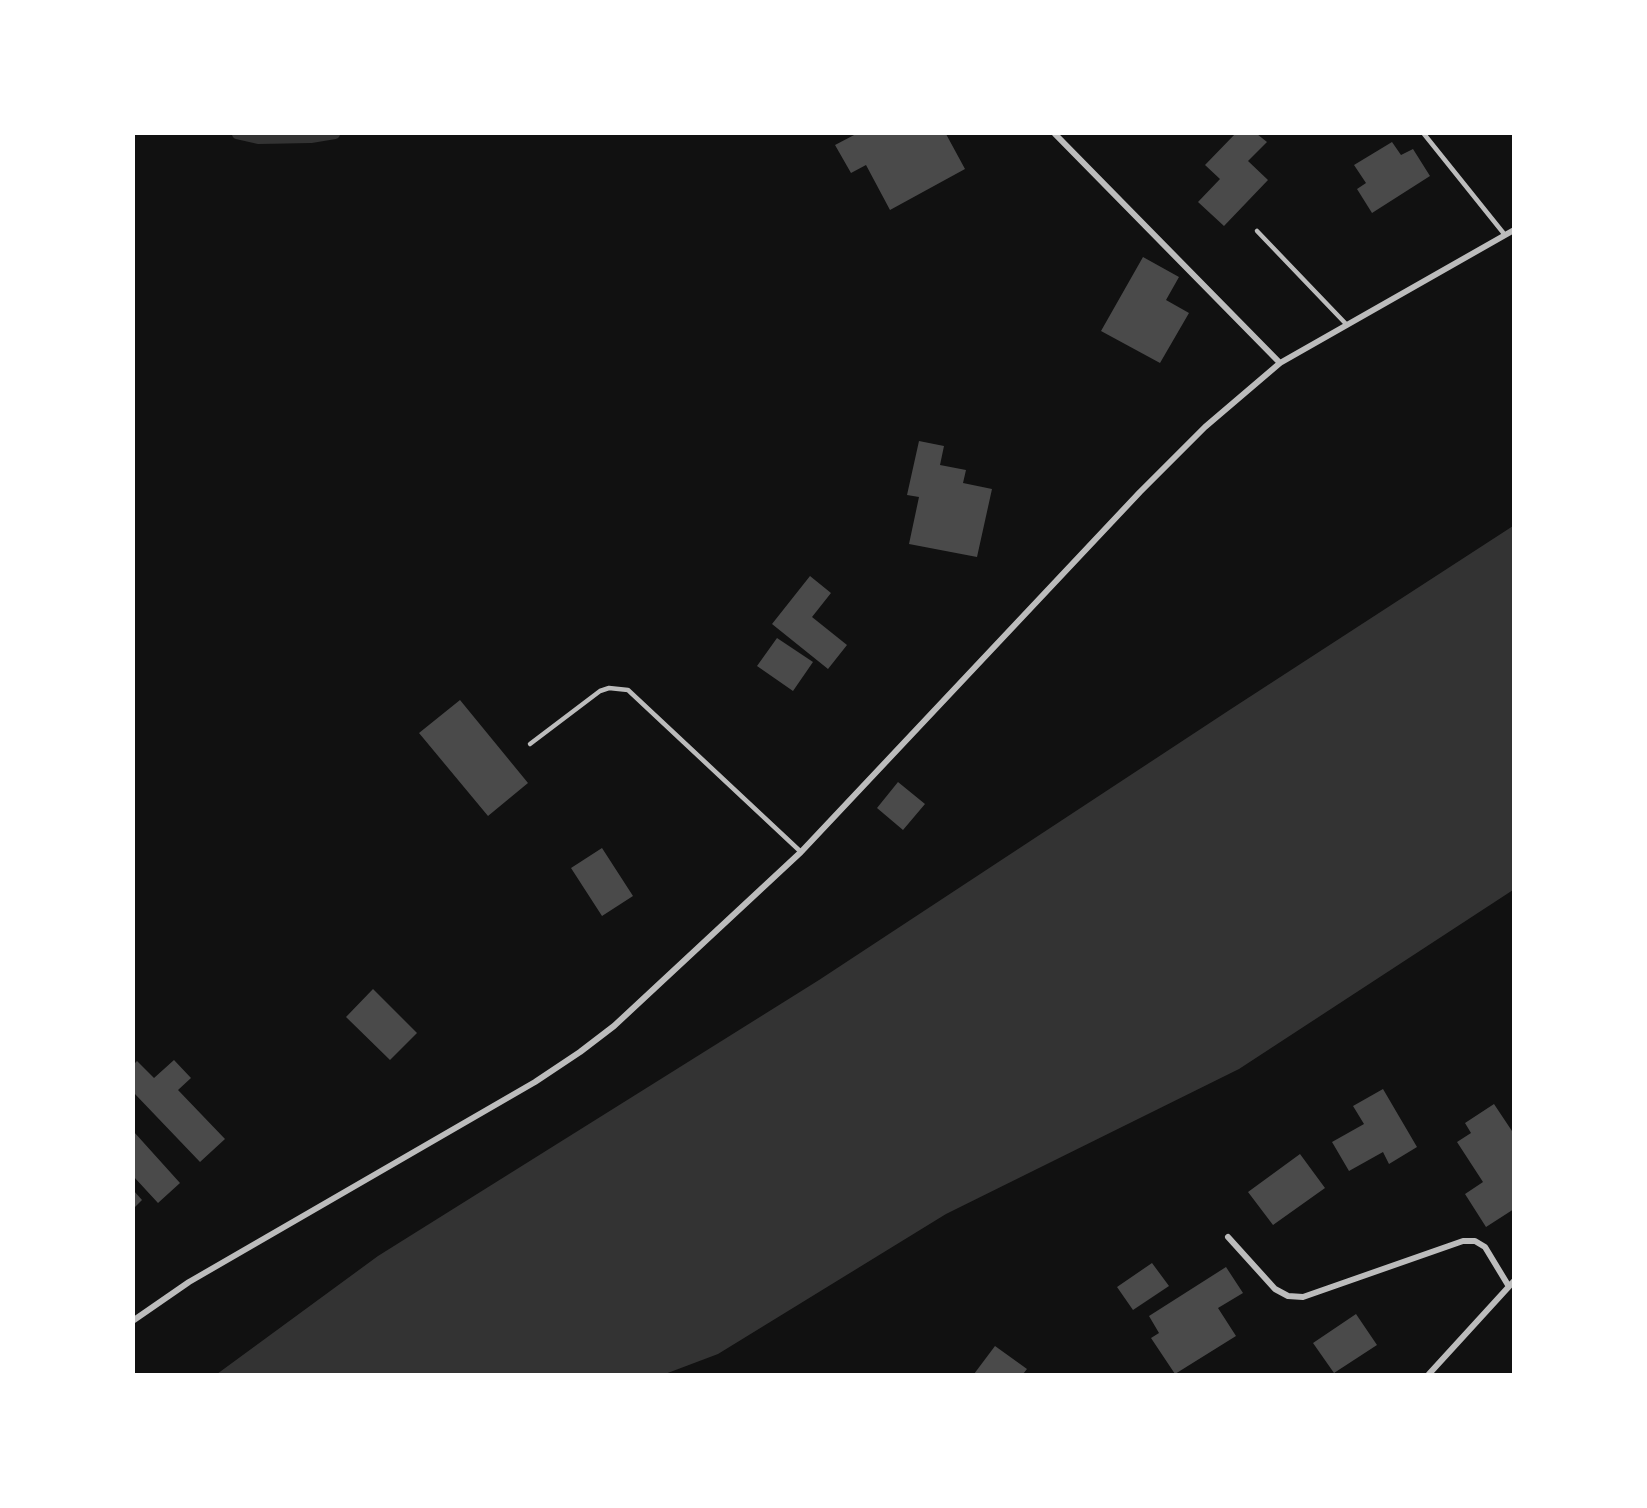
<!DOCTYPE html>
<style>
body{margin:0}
#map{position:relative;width:1647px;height:1508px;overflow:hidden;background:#111;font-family:Commissioner,sans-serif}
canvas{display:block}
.frame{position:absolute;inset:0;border:135px solid #fff;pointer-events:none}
</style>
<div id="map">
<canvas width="1647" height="1508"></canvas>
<div class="frame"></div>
</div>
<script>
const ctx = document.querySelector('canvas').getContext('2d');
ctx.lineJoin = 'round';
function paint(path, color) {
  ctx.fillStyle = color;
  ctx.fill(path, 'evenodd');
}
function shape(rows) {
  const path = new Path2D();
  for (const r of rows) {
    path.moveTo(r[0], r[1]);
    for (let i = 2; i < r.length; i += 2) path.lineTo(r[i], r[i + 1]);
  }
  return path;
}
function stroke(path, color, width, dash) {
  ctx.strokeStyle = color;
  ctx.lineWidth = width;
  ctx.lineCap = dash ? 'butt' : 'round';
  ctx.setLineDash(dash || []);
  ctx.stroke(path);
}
paint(shape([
 [1513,526,1513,890,1239,1069,946,1214,718,1354,665,1374,217,1374,378,1256,819,980,1231,709]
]), '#333');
stroke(shape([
 [237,134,259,139,311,138,335,134]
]), '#333', 10);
paint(shape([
 [856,134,946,134,965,169,890,210,866,165,851,173,835,145],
 [1235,134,1257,134,1267,142,1248,161,1268,180,1224,226,1198,202,1220,179,1205,165],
 [1392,142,1401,155,1413,149,1430,176,1372,213,1357,189,1366,183,1354,165],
 [1143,257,1179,277,1166,300,1189,313,1160,363,1101,331],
 [919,441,944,446,940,465,966,470,963,483,992,489,977,557,909,544,919,497,907,495],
 [810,576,831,593,812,617,847,645,828,669,772,624],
 [777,638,813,662,793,691,757,666],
 [460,700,528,783,488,816,419,733],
 [898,782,925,804,903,830,877,808],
 [602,848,633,896,602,916,571,868],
 [373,989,417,1033,390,1060,346,1017],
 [174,1060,191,1078,178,1090,225,1139,200,1162,134,1093,134,1064,137,1061,154,1078],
 [1383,1089,1417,1147,1389,1164,1383,1152,1349,1171,1332,1142,1364,1124,1353,1106],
 [1494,1104,1514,1134,1514,1209,1486,1227,1465,1194,1483,1182,1457,1142,1471,1133,1465,1123],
 [134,1132,180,1183,158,1203,134,1177],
 [1300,1154,1325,1188,1273,1225,1248,1192],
 [134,1191,142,1200,134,1208],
 [1152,1263,1169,1286,1133,1310,1117,1287],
 [1226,1267,1243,1293,1218,1308,1236,1336,1175,1374,1151,1338,1159,1333,1149,1316],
 [1356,1314,1377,1345,1334,1373,1313,1343],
 [995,1346,1027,1369,1023,1374,974,1374]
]), '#4a4a4a');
stroke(shape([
 [1424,134,1505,235],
 [1257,231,1347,325],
 [530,744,600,691,609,688,628,690,801,852]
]), '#bcbcbc', 4.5);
stroke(shape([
 [1055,134,1280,363],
 [1228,1237,1275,1289,1288,1296,1303,1297,1463,1241,1475,1241,1485,1247,1508,1285],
 [134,1320,189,1282,535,1082,580,1052,614,1026,801,852,1140,492,1205,427,1280,363,1514,230],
 [1429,1374,1514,1281]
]), '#bcbcbc', 6);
</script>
